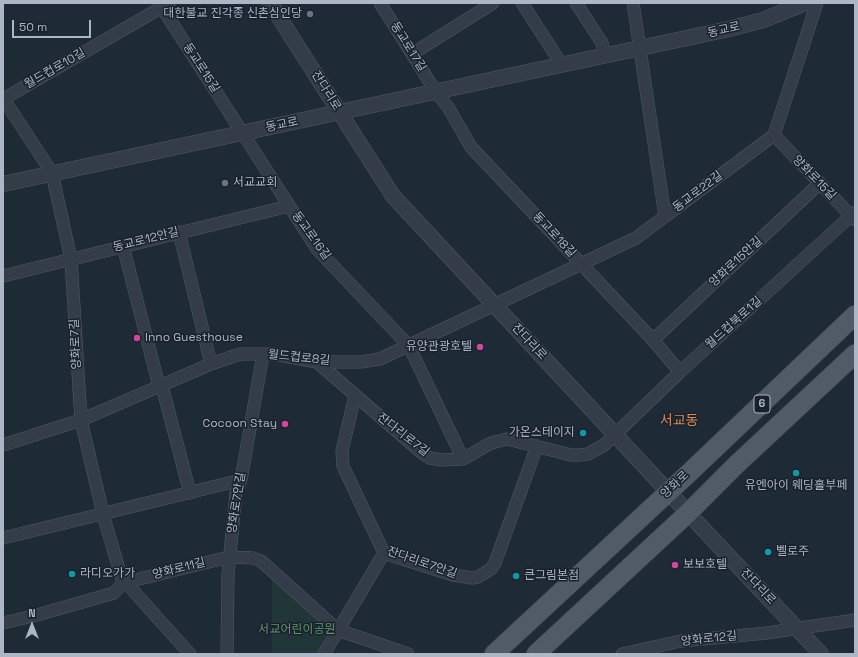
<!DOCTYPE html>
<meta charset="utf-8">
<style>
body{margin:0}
#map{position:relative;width:858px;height:657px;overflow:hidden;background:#1f2a37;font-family:"Space Grotesk",sans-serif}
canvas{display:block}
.frame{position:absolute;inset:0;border:4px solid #adb6c5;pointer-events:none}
.north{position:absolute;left:12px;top:605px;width:40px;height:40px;-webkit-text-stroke:3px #19212c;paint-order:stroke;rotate:0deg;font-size:11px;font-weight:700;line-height:16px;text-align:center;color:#adb6c5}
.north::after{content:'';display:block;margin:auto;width:14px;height:18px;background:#adb6c5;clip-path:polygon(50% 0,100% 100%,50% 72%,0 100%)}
.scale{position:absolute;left:12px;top:20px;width:79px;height:18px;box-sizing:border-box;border:2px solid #adb6c5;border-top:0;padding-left:5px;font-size:12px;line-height:14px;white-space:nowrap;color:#adb6c5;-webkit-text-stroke:3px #19212c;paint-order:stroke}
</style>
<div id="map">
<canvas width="858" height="657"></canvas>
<div class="frame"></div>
<div class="north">N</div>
<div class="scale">50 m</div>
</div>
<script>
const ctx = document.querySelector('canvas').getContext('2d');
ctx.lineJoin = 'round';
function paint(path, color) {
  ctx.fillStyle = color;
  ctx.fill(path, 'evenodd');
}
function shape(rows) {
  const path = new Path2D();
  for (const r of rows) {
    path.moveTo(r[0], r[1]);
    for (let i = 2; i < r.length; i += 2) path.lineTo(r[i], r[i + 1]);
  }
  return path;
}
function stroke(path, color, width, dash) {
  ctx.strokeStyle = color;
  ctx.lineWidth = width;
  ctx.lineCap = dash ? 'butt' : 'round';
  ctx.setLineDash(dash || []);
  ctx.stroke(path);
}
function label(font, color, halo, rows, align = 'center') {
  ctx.font = font + ' "Space Grotesk","Noto Sans KR",sans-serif';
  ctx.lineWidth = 3;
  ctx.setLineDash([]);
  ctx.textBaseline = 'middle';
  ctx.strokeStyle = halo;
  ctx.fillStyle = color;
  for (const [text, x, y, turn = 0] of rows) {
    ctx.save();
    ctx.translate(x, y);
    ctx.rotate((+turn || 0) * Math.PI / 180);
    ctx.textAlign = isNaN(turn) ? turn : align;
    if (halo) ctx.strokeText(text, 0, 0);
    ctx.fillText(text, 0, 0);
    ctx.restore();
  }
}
paint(shape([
 [272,577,329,627,330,635,319,654,272,654]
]), '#213638');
const minor = shape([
 [159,3,317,249,409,346,463,459],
 [380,3,436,92,448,107,471,147,653,340,680,372],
 [522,3,562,65],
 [576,3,602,43,605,56],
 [633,3,665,216],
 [412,54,493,3],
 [3,98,52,173,71,259,81,420,103,514,123,583,129,586,190,654],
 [3,99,169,3],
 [774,135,855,220],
 [179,232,211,364],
 [123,246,158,382,162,386,190,493],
 [3,276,289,206],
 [653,340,820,183],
 [317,362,422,453,430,458,441,460,463,459,491,443,507,439,571,455,580,455,588,454,604,445,680,372,855,212],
 [355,396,342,451,343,466,384,553,453,575,472,578,478,577,491,569,495,563,537,446],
 [3,445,81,420,211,364,234,356,241,354,273,354,317,362,361,362,380,359,636,238,774,135,817,3],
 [3,538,241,480],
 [3,623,37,615,114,593,123,583,229,557,253,558,261,561,269,568,338,630,408,654],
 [227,654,228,574,236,493,241,480,263,354],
 [324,654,384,553],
 [622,654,681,641,767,633,855,620]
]);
const tertiary = shape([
 [270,3,393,196,688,513,821,654],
 [3,184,729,29,763,20,805,3]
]);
const primary = shape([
 [494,654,689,473,855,315],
 [536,654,688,513,737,464,855,354]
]);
stroke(minor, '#505966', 13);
stroke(tertiary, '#505966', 16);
stroke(primary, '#3c4551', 20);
stroke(minor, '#333c48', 12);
stroke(tertiary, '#333c48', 15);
stroke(primary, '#515b68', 19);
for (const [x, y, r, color] of [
 [310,14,4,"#6b7280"],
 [225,183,4,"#6b7280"],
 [137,338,4,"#d1479c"],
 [480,347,4,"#d1479c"],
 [285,424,4,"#d1479c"],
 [583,433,4,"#0f9aa8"],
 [796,473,4,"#0f9aa8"],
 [768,552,4,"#0f9aa8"],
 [675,565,4,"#d1479c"],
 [72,574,4,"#0f9aa8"],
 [516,576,4,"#0f9aa8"]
]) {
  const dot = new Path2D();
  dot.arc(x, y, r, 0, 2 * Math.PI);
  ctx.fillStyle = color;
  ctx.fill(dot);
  stroke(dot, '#19212c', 1.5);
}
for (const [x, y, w] of [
 [762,404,16]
]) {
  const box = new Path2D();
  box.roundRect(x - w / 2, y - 9, w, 18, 3);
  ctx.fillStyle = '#19212c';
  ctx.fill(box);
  stroke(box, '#adb6c5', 1);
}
label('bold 11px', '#adb6c5', null, [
 ["6",762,404]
]);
label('12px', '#adb6c5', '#19212c', [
 ["대한불교 진각종 신촌심인당",302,14,"right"],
 ["서교교회",233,183],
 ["Inno Guesthouse",145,338],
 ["유양관광호텔",472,347,"right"],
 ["Cocoon Stay",277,424,"right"],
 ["가온스테이지",575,433,"right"],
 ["유엔아이 웨딩홀부페",796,486,"center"],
 ["벨로주",776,552],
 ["보보호텔",683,565],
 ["라디오가가",80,574],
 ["큰그림본점",524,576]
], 'left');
label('12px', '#adb6c5', '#19212c', [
 ["동교로",724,30,-13],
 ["동교로17길",408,47,58],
 ["동교로15길",201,68,57],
 ["월드컵로10길",55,69,-30],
 ["잔다리로",326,91,58],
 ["동교로",282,125,-12],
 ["양화로15길",814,178,46],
 ["동교로22길",698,192,-37],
 ["동교로18길",554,235,47],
 ["동교로16길",311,236,54],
 ["동교로12안길",146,240,-14],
 ["양화로15안길",736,262,-43],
 ["월드컵북로1길",734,323,-42],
 ["잔다리로",529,342,47],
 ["양화로7길",76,344,-93],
 ["월드컵로8길",299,358,6],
 ["잔다리로7길",403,435,38],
 ["양화로",675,485,-43],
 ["양화로7안길",237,503,-81],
 ["잔다리로7안길",422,563,19],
 ["양화로11길",179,569,-14],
 ["잔다리로",758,587,46],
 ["양화로12길",709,639,-6]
]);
label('12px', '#64956f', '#19212c', [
 ["서교어린이공원",297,630]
]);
label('14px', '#d58c58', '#19212c', [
 ["서교동",679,421]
]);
</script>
